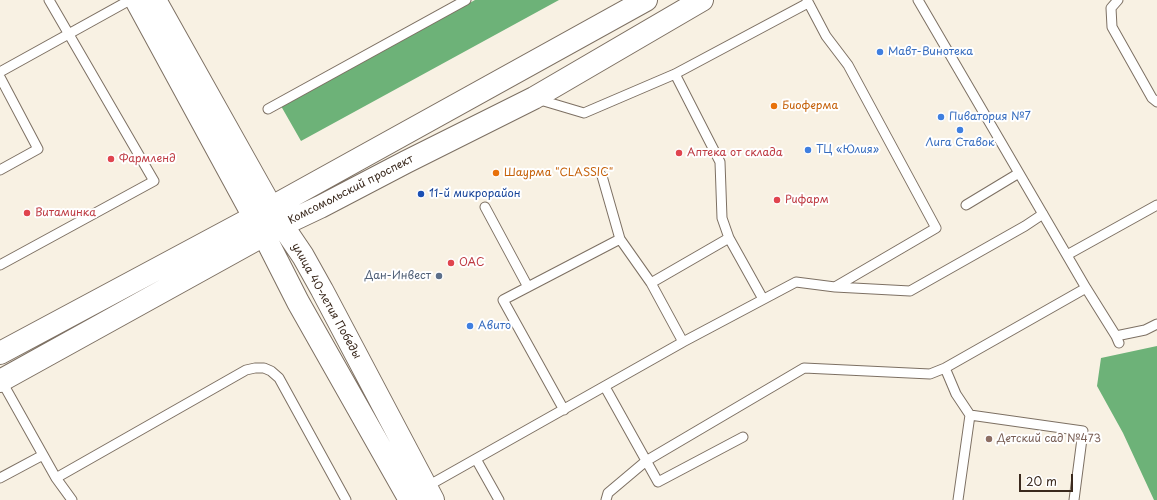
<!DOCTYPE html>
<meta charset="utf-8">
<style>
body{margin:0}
#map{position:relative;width:1157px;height:500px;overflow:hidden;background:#f8f1e3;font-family:"Playpen Sans",sans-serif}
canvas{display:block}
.scale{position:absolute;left:1019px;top:474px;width:54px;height:18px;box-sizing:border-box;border:2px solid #3b2a1e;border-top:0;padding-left:5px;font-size:12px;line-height:14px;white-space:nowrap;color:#3b2a1e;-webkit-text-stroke:3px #fff;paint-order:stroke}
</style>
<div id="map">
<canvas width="1157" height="500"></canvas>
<div class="scale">20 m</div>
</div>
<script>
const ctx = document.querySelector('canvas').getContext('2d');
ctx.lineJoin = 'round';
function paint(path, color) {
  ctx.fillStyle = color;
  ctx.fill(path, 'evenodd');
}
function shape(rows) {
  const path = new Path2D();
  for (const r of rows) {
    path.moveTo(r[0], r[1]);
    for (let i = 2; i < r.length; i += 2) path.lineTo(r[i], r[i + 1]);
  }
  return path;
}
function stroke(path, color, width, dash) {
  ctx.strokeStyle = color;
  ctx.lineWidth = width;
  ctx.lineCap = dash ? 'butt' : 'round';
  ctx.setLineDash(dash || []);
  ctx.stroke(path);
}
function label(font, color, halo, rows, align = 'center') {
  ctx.font = font + ' "Playpen Sans",sans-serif';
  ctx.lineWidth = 4;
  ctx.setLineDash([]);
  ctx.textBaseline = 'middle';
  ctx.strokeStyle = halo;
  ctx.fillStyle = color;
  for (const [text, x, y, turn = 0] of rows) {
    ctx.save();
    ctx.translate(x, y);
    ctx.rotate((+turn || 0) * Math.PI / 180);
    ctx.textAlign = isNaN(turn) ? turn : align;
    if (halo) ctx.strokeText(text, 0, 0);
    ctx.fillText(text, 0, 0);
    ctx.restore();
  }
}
paint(shape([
 [475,0,559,0,301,141,281,106],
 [1157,346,1157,500,1154,500,1123,433,1097,386,1101,358]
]), '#6db278');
const service = shape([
 [807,0,826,36,848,65,936,228,835,287],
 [918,0,1086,288,1116,336,1119,343],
 [1118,0,1111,8,1112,27,1152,98,1157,102],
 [0,72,130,0],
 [0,77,38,149,0,170],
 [537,99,584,113,675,74,808,3],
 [268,109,466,0],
 [602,176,620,239],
 [966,205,1019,173],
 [485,207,528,287],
 [729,238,763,299],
 [1067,255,1157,205],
 [0,265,154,181,49,0],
 [651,283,729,238,722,218,720,162,675,74],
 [1116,336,1145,330,1157,324],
 [945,368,956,394,970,415,958,500],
 [1,380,56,478,72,500],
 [605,387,658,482,743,437],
 [564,410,503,300,620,239,651,283,683,342],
 [970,415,1083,431,1074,500],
 [476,459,499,500],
 [0,478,43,455],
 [56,478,246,370,255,368,264,368,271,371,279,378,346,500],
 [426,487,683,342,796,282,835,287,910,291,1025,226,1043,214],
 [606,500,608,493,646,461,804,368,930,374,945,368,1086,288]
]);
const tertiary = shape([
 [136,0,254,217],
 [155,0,271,207],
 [282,225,303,256,322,290,433,500],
 [264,235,298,302,410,500]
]);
const secondary = shape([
 [0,353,254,217,646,0],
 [0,381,282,225,320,207,406,162,534,98,702,0]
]);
stroke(service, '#7d7063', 11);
stroke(tertiary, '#7d7063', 24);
stroke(secondary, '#7d7063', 24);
stroke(service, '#fff', 9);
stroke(tertiary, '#fff', 22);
stroke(secondary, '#fff', 22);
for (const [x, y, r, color] of [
 [880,52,4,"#3f7fe0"],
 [774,106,4,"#e8710a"],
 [941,117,4,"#3f7fe0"],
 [960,130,4,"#3f7fe0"],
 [808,150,4,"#3f7fe0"],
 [679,153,4,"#e0444e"],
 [111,159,4,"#e0444e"],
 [496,173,4,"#e8710a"],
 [421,194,4,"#1a4fb4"],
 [777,200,4,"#e0444e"],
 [27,213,4,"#e0444e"],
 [451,263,4,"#e0444e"],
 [439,276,4,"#5c6f8a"],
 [470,326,4,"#3f7fe0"],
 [989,439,4,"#8d6e63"]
]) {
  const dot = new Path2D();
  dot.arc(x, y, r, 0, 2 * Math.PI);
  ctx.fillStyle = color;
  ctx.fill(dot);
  stroke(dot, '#fff', 1.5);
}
label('11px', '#366cbe', '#fff', [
 ["Мавт-Винотека",888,52],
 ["Пиватория №7",949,117],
 ["Лига Ставок",960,143,"center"],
 ["ТЦ «Юлия»",816,150],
 ["Авито",478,326]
], 'left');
label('11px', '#c56008', '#fff', [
 ["Биоферма",782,106],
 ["Шаурма \"CLASSIC\"",504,173]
], 'left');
label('11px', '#be3a42', '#fff', [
 ["Аптека от склада",687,153],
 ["Фармленд",119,159],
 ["Рифарм",785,200],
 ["Витаминка",35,213],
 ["ОАС",459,263]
], 'left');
label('11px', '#3b2a1e', '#fff', [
 ["Комсомольский проспект",351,190,-27],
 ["улица 40-летия Победы",326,301,61]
]);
label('11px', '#164399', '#fff', [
 ["11-й микрорайон",429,194]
], 'left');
label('11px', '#4e5e75', '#fff', [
 ["Дан-Инвест",431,276]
], 'right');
label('11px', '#785e54', '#fff', [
 ["Детский сад №473",997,439]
], 'left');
</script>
